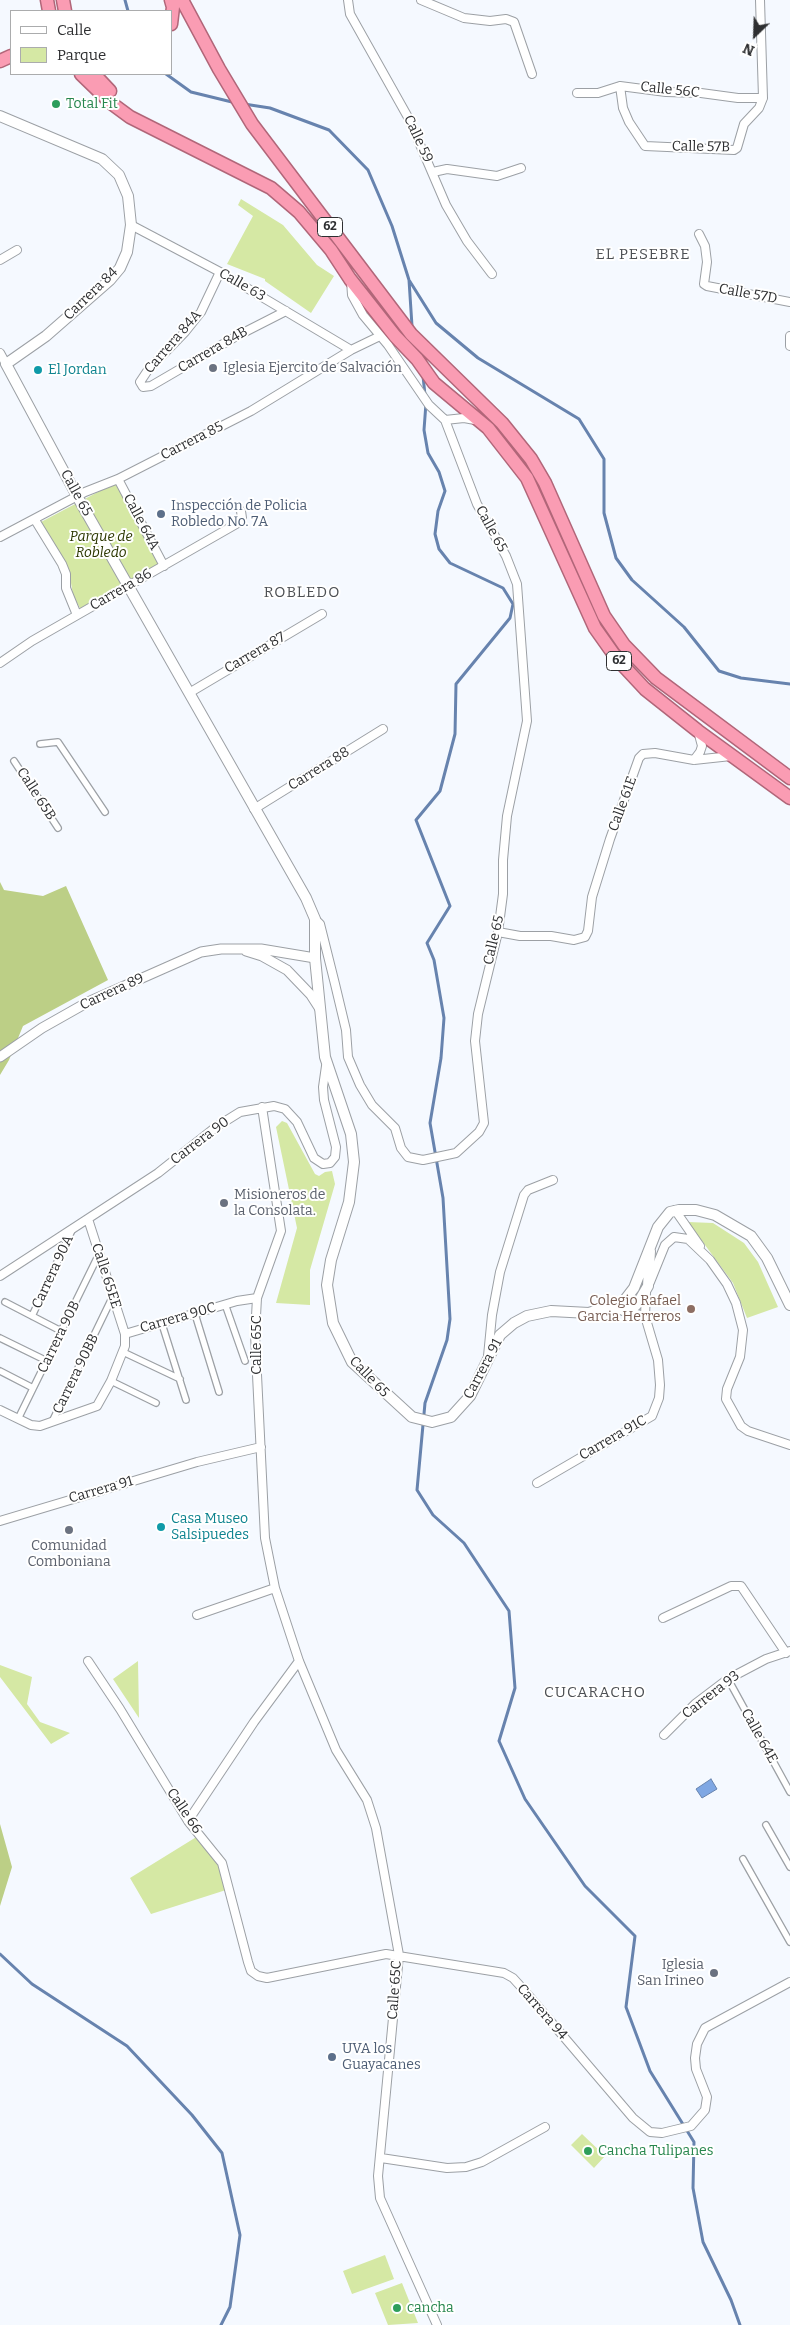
<!DOCTYPE html>
<meta charset="utf-8">
<style>
body{margin:0}
#map{position:relative;width:790px;height:2325px;overflow:hidden;background:#f5f9ff;font-family:Bitter,serif}
canvas{display:block}
.legend{position:absolute;left:10px;top:10px;width:162px;height:65px;box-sizing:border-box;background:#fff;border:1px solid #abacad;margin:0;padding:6px 9px;list-style:none;font-size:15px;color:#2e2f31}
.legend li{display:flex;align-items:center;gap:10px;height:25px}
.legend b{width:25px;border:1px solid #abacad}
.north{position:absolute;left:730px;top:10px;width:50px;height:50px;-webkit-text-stroke:4px #fff;paint-order:stroke;rotate:204deg;font-size:14px;font-weight:700;line-height:20px;text-align:center;color:#2e2f31}
.north::after{content:'';display:block;margin:auto;width:18px;height:22px;background:#2e2f31;clip-path:polygon(50% 0,100% 100%,50% 72%,0 100%)}
</style>
<div id="map">
<canvas width="790" height="2325"></canvas>
<ul class="legend">
<li><b style="height:6px;background:#fff"></b>Calle</li>
<li><b style="height:14px;background:#d5e8a4"></b>Parque</li>
</ul>
<div class="north">N</div>
</div>
<script>
const ctx = document.querySelector('canvas').getContext('2d');
ctx.lineJoin = 'round';
function paint(path, color) {
  ctx.fillStyle = color;
  ctx.fill(path, 'evenodd');
}
function shape(rows) {
  const path = new Path2D();
  for (const r of rows) {
    path.moveTo(r[0], r[1]);
    for (let i = 2; i < r.length; i += 2) path.lineTo(r[i], r[i + 1]);
  }
  return path;
}
function stroke(path, color, width, dash) {
  ctx.strokeStyle = color;
  ctx.lineWidth = width;
  ctx.lineCap = dash ? 'butt' : 'round';
  ctx.setLineDash(dash || []);
  ctx.stroke(path);
}
function label(font, color, halo, rows, align = 'center') {
  ctx.font = font + ' Bitter,serif';
  ctx.lineWidth = 4;
  ctx.setLineDash([]);
  ctx.textBaseline = 'middle';
  ctx.strokeStyle = halo;
  ctx.fillStyle = color;
  for (const [text, x, y, turn = 0] of rows) {
    ctx.save();
    ctx.translate(x, y);
    ctx.rotate((+turn || 0) * Math.PI / 180);
    ctx.textAlign = isNaN(turn) ? turn : align;
    if (halo) ctx.strokeText(text, 0, 0);
    ctx.fillText(text, 0, 0);
    ctx.restore();
  }
}
paint(shape([
 [241,199,283,225,317,265,334,276,311,313,265,281,265,279,227,264,253,216,238,205],
 [115,483,160,566,81,610,73,595,70,577,41,522],
 [282,1121,287,1123,315,1174,319,1176,325,1172,332,1171,335,1184,310,1270,310,1305,276,1303,297,1228,276,1127],
 [688,1222,713,1223,744,1243,758,1262,778,1307,747,1318,733,1283],
 [138,1661,139,1718,113,1679],
 [0,1665,32,1677,27,1704,40,1722,70,1733,51,1744,0,1677],
 [198,1836,217,1861,226,1890,151,1914,130,1878],
 [582,2134,605,2156,594,2168,571,2145],
 [385,2255,394,2279,352,2294,343,2271],
 [402,2283,418,2323,388,2325,375,2293]
]), '#d5e8a4');
paint(shape([
 [0,882,4,890,43,896,66,886,108,980,23,1026,9,1060,0,1075],
 [0,1824,12,1867,0,1906]
]), '#bccf86');
const water = shape([
 [711,1779,717,1789,702,1798,696,1789,711,1779]
]);
paint(water, '#7fa7e3');
stroke(water, '#6783ae', 1);
stroke(shape([
 [125,0,128,11],
 [166,74,191,92,236,103],
 [244,104,270,108,329,130,368,170,392,226,409,280,436,323,478,358,579,419,604,459,604,513,616,558,632,580,684,627,719,671,741,678,790,684],
 [409,280,412,326],
 [423,376,425,395],
 [426,403,424,430,428,453,439,472,445,491,438,511,435,534,439,549,450,563,503,588,513,604,510,618,456,684,455,734,440,791,416,820,450,906,427,943,434,960,444,1018,441,1058,430,1123,443,1198,450,1319,447,1340,425,1403,417,1490,433,1515,464,1543,509,1611,515,1688,499,1741,525,1799,585,1886,635,1936,626,2007,650,2071,694,2142,693,2188,703,2242,731,2300,740,2325],
 [0,1954,32,1984,127,2046,192,2115,222,2153,240,2235,230,2307,221,2325]
]), '#6783ae', 3);
const pedestrian = shape([
 [40,744,58,742,105,812],
 [14,761,58,828],
 [5,1302,61,1331],
 [225,1304,245,1361],
 [195,1314,219,1392],
 [32,1316,73,1228],
 [162,1324,186,1400],
 [0,1338,47,1361],
 [123,1352,180,1379],
 [0,1371,33,1388],
 [111,1381,156,1403],
 [18,1419,99,1254],
 [52,1422,112,1298],
 [728,1679,790,1792],
 [766,1825,790,1867],
 [743,1859,790,1942]
]);
const minor = shape([
 [348,0,350,14,409,119,446,205,467,241,492,274],
 [421,0,464,18,490,21,506,19,514,22,532,74],
 [620,86,623,108,629,122,645,146,734,150,737,148,744,124,759,108,763,98,760,0],
 [577,93,598,93,620,86,666,92,701,93,738,98,763,98],
 [433,172,447,169,497,176,521,168],
 [131,225,220,272,351,350],
 [699,234,705,246,707,262,704,284,707,286,790,302],
 [0,260,17,250],
 [220,272,201,312,185,332,148,370,140,382,143,387,151,386,235,337,286,311],
 [351,281,352,295,363,315,388,345,429,405,445,420,464,418,475,420],
 [790,336,790,346],
 [0,353,6,364],
 [118,479,164,566],
 [35,520,62,564,66,574,66,588,77,615],
 [0,537,85,492,118,479,251,411,351,350,380,336],
 [0,663,32,641,238,523,242,518,241,511],
 [189,693,322,614],
 [694,760,700,752,702,746,698,731],
 [254,809,383,729],
 [315,919,320,924,335,984,346,1030,348,1057,360,1085,372,1105,395,1128,401,1148,408,1157,423,1160,456,1153,479,1132,484,1123,475,1041,478,1014,498,932,503,894,503,860,507,816,527,721,517,584,506,556,477,504,445,420],
 [498,932,520,936,551,936,574,940,585,937,588,931,592,897,610,839,639,758,643,754,655,753,694,760,731,756],
 [262,1107,281,1231,257,1298,255,1334,265,1538,275,1588,299,1661,336,1750,367,1800,376,1828,399,1955,378,2176,380,2198,437,2325],
 [675,1210,700,1246],
 [0,1276,158,1173,216,1127,240,1112,274,1106,285,1109,297,1122,314,1158,323,1164,330,1163,335,1157,336,1147,324,1100,323,1087,326,1066],
 [650,1282,665,1245,674,1237,688,1239,710,1260,727,1284,736,1303,743,1330,740,1357,727,1389,726,1399,741,1426,748,1431,790,1445],
 [623,1311,645,1316],
 [125,1334,237,1301,257,1298],
 [488,1356,492,1315,500,1272,524,1195,528,1190,553,1180],
 [0,1410,31,1425,40,1426,97,1406,111,1381,125,1346,125,1334,88,1219],
 [537,1483,652,1416,659,1398,660,1385,658,1360,645,1316,646,1292],
 [0,1521,197,1462,261,1447],
 [197,1615,275,1588],
 [663,1618,731,1586,741,1586,786,1653],
 [88,1661,120,1709,188,1821,222,1863,248,1962,251,1971,258,1976,267,1978,386,1954,504,1973,513,1978,523,1989,633,2118,650,2132,662,2133,691,2126,705,2110,707,2097,696,2069,695,2058,697,2044,705,2028,790,1982],
 [664,1735,695,1704,728,1679,766,1659,790,1651],
 [188,1821,254,1722,299,1661],
 [381,2158,447,2168,466,2167,482,2162,545,2127]
]);
const tertiary = shape([
 [246,951,262,956,287,970,311,995,320,1009],
 [0,1057,42,1028,88,1002,201,952,221,949,261,949,315,958]
]);
const secondary = shape([
 [0,116,102,159,119,175,128,196,131,225,127,252,120,268,110,280,46,336,6,364,77,496,306,898,315,919,315,958,325,1057,351,1134,354,1162,349,1202,331,1260,327,1285,333,1323,352,1362,412,1417,432,1422,451,1417,470,1396,500,1335,514,1323,527,1316,551,1311,589,1313,624,1301,634,1288,658,1227,670,1212,679,1210,696,1210,715,1215,751,1236,767,1258,790,1305],
 [612,1310,635,1306,638,1303,648,1286,650,1251]
]);
const trunk = shape([
 [47,0,49,11],
 [63,0,65,11],
 [171,0,173,7,171,24],
 [182,0,219,69,252,124,411,334,502,423,531,459,545,483,604,616,624,645,656,678,790,778],
 [0,61,11,56],
 [81,74,111,103,130,117,271,188,299,212,331,250,350,279,395,336,417,359,434,383,488,428,527,478,595,628,617,659,645,689,698,731,790,798],
 [94,74,110,91]
]);
stroke(pedestrian, '#9ca0a5', 8);
stroke(minor, '#9ca0a5', 10);
stroke(tertiary, '#9ca0a5', 11);
stroke(secondary, '#9ca0a5', 12);
stroke(trunk, '#b16679', 15);
stroke(pedestrian, '#fff', 5.5);
stroke(minor, '#fff', 8);
stroke(tertiary, '#fff', 9);
stroke(secondary, '#fff', 10);
stroke(trunk, '#fa9cb3', 12);
for (const [x, y, r, color] of [
 [56,104,5,"#2e9e5b"],
 [213,368,5,"#6b7280"],
 [38,370,5,"#0f9aa8"],
 [161,514,5,"#5c6f8a"],
 [224,1203,5,"#6b7280"],
 [691,1309,5,"#8d6e63"],
 [161,1527,5,"#0f9aa8"],
 [69,1530,5,"#6b7280"],
 [714,1973,5,"#6b7280"],
 [332,2057,5,"#5c6f8a"],
 [588,2151,5,"#2e9e5b"],
 [397,2308,5,"#2e9e5b"]
]) {
  const dot = new Path2D();
  dot.arc(x, y, r, 0, 2 * Math.PI);
  ctx.fillStyle = color;
  ctx.fill(dot);
  stroke(dot, '#fff', 2);
}
for (const [x, y, w] of [
 [330,227,25],
 [619,661,25]
]) {
  const box = new Path2D();
  box.roundRect(x - w / 2, y - 9.5, w, 19, 4);
  ctx.fillStyle = '#fff';
  ctx.fill(box);
  stroke(box, '#2e2f31', 1);
}
label('bold 12px', '#2e2f31', null, [
 ["62",330,227],
 ["62",619,661]
]);
label('14px', '#2e2f31', '#fff', [
 ["Calle 56C",670,90,6],
 ["Calle 59",418,139,65],
 ["Calle 57B",701,147,1],
 ["Calle 63",242,285,30],
 ["Carrera 84",91,294,-44],
 ["Calle 57D",748,294,10],
 ["Carrera 84A",173,342,-49],
 ["Carrera 84B",213,350,-30],
 ["Carrera 85",192,441,-27],
 ["Calle 65",76,493,61],
 ["Calle 64A",141,522,62],
 ["Calle 65",491,529,61],
 ["Carrera 86",121,590,-30],
 ["Carrera 87",255,653,-30],
 ["Carrera 88",319,769,-32],
 ["Calle 65B",36,794,57],
 ["Calle 61E",623,804,-70],
 ["Calle 65",494,940,-77],
 ["Carrera 89",112,992,-25],
 ["Carrera 90",200,1141,-37],
 ["Carrera 90A",53,1272,-65],
 ["Calle 65EE",106,1276,72],
 ["Carrera 90C",178,1318,-16],
 ["Carrera 90B",59,1337,-64],
 ["Calle 65C",257,1345,-90],
 ["Carrera 91",483,1369,-62],
 ["Carrera 90BB",76,1374,-64],
 ["Calle 65",369,1377,46],
 ["Carrera 91C",613,1438,-30],
 ["Carrera 91",101,1490,-16],
 ["Carrera 93",711,1695,-38],
 ["Calle 64E",759,1736,61],
 ["Calle 66",184,1811,56],
 ["Calle 65C",395,1990,-86],
 ["Carrera 94",542,2012,49]
]);
label('14px', '#27864d', '#fff', [
 ["Total Fit",66,104],
 ["Cancha Tulipanes",598,2151],
 ["cancha",407,2308]
], 'left');
label('14px', '#5b616d', '#fff', [
 ["Iglesia Ejercito de Salvación",223,368],
 ["Misioneros de",234,1195],
 ["la Consolata.",234,1211],
 ["Comunidad",69,1546,"center"],
 ["Comboniana",69,1562,"center"],
 ["Iglesia",704,1965,"right"],
 ["San Irineo",704,1981,"right"]
], 'left');
label('14px', '#0d838f', '#fff', [
 ["El Jordan",48,370],
 ["Casa Museo",171,1519],
 ["Salsipuedes",171,1535]
], 'left');
label('14px', '#4e5e75', '#fff', [
 ["Inspección de Policia",171,506],
 ["Robledo No. 7A",171,522],
 ["UVA los",342,2049],
 ["Guayacanes",342,2065]
], 'left');
label('italic 14px', '#2c3700', '#fff', [
 ["Parque de",101,537],
 ["Robledo",101,553]
]);
label('14px', '#785e54', '#fff', [
 ["Colegio Rafael",681,1301],
 ["Garcia Herreros",681,1317]
], 'right');
ctx.letterSpacing = '1px';
label('15px', '#4d5054', '#fff', [
 ["EL PESEBRE",643,255],
 ["ROBLEDO",302,593],
 ["CUCARACHO",595,1693]
]);
ctx.letterSpacing = '0px';
</script>
